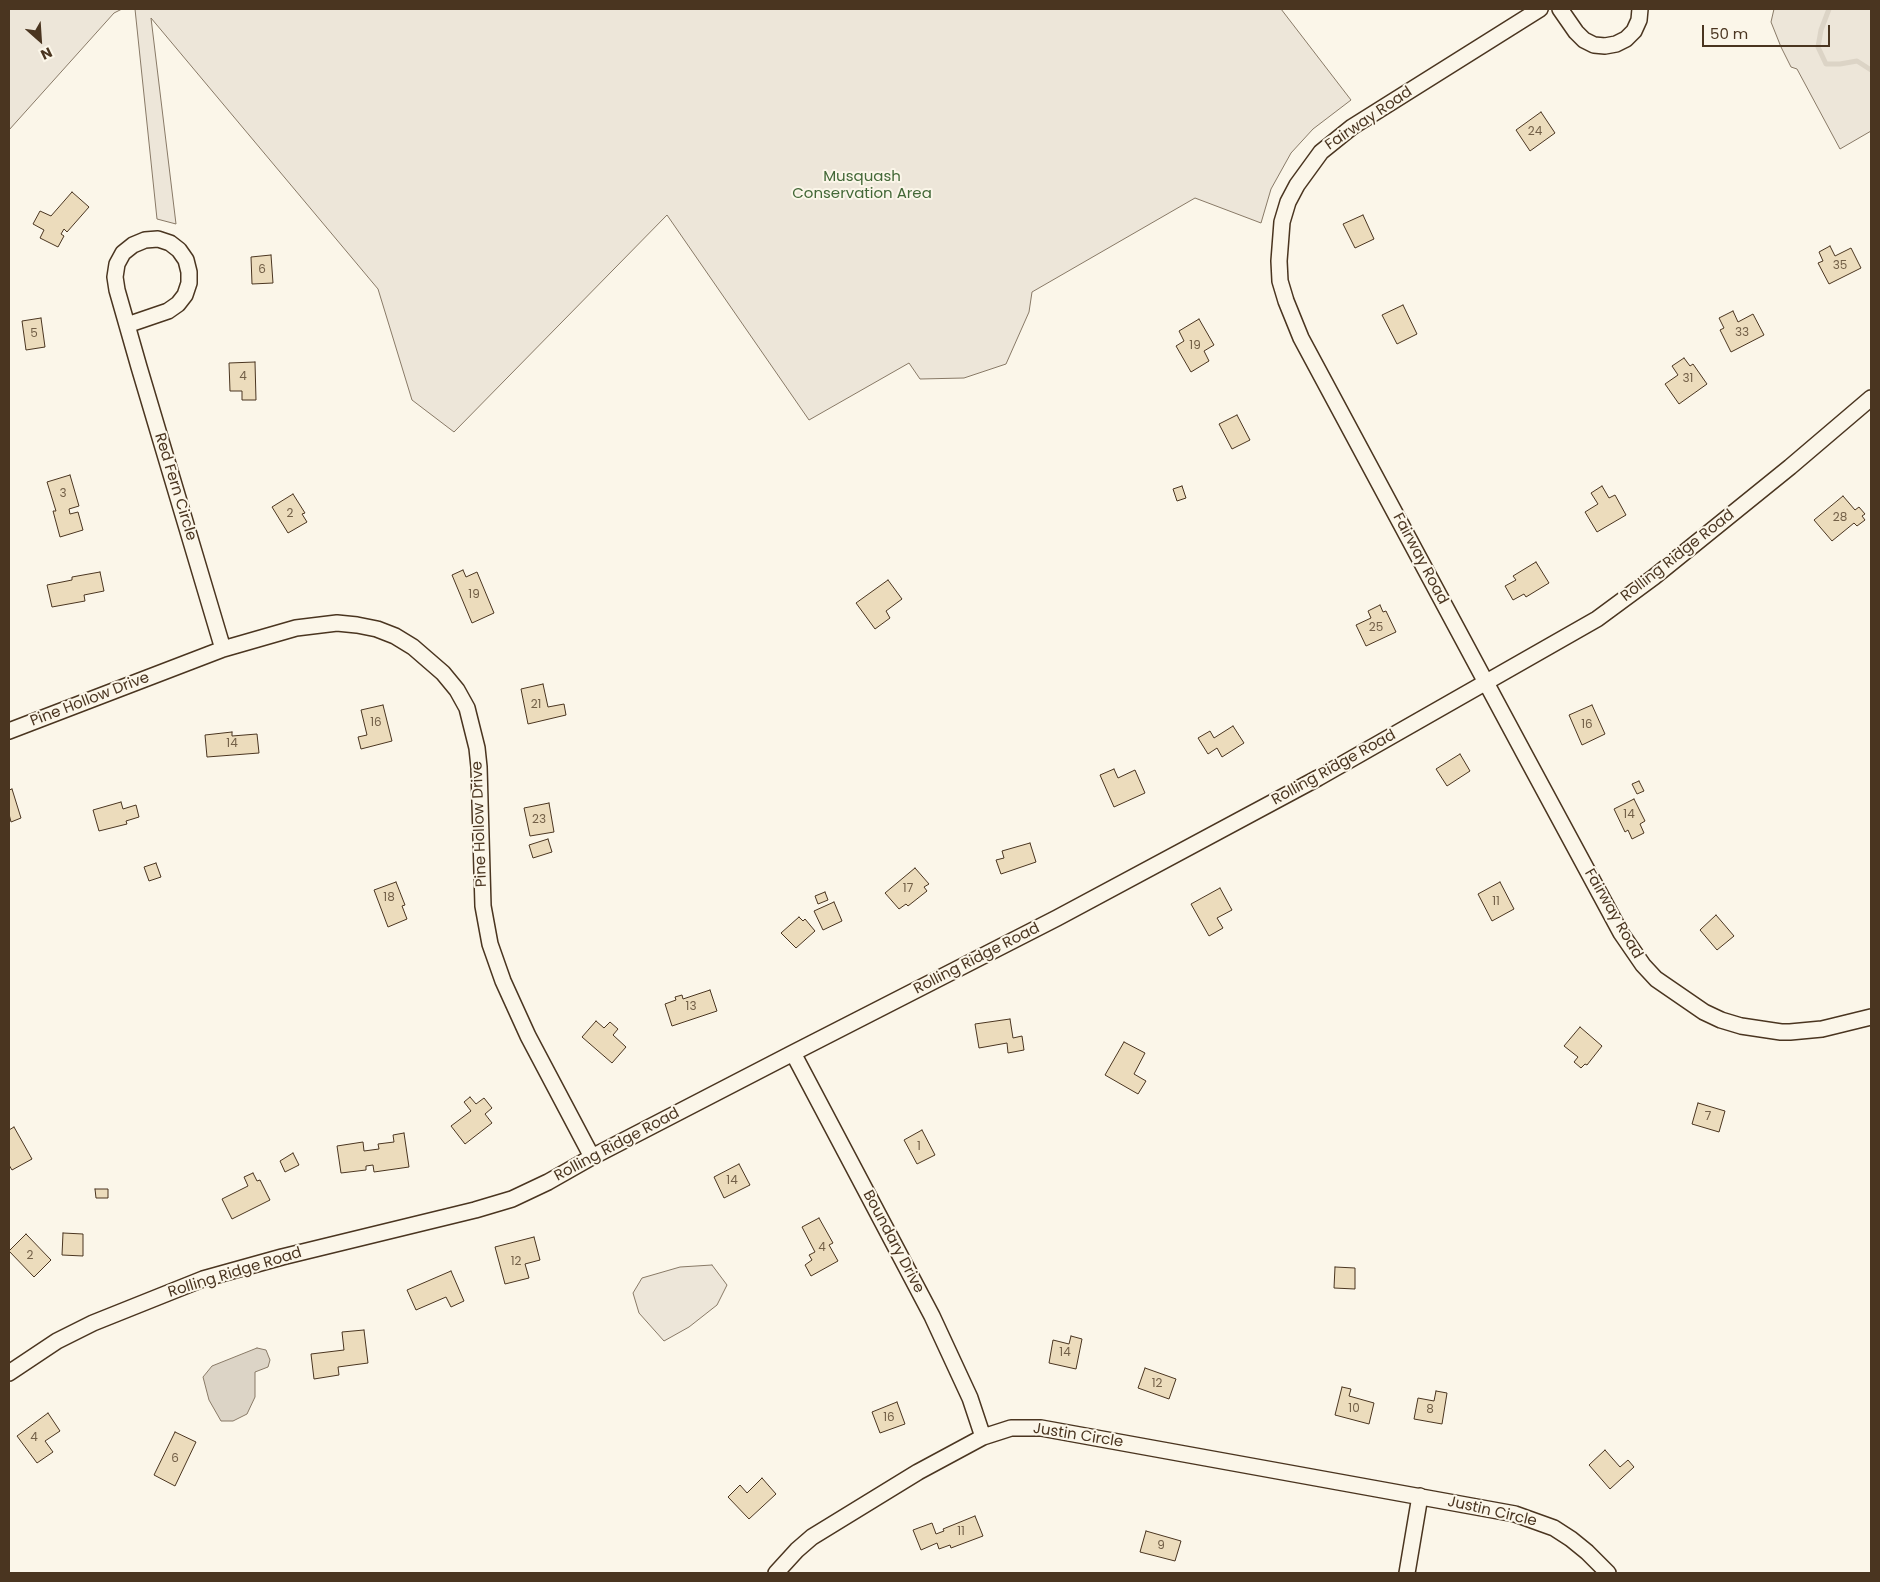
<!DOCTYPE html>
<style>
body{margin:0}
#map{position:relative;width:1880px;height:1582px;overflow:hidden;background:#fbf6e9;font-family:Poppins,sans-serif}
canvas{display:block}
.frame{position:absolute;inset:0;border:10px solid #4a3520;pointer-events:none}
.north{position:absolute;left:15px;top:15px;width:50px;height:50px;-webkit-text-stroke:4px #fbf6e9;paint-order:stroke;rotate:154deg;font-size:14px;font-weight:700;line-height:20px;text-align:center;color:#4a3520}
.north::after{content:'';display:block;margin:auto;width:18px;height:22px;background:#4a3520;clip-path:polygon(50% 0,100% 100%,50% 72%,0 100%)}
.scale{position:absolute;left:1702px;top:25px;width:128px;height:22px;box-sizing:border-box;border:2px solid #4a3520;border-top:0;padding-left:6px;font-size:15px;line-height:18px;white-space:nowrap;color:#4a3520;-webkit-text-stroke:4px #fbf6e9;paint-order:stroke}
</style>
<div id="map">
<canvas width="1880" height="1582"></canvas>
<div class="frame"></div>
<div class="north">N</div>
<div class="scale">50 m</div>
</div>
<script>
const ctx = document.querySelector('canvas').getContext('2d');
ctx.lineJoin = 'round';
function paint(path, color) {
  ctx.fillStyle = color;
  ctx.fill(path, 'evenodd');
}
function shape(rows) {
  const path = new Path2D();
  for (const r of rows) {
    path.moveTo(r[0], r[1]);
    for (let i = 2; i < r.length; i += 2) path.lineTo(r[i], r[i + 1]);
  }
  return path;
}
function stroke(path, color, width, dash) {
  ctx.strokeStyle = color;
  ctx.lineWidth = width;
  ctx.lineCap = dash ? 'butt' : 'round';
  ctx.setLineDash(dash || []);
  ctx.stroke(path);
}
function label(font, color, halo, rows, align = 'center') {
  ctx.font = font + ' Poppins,sans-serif';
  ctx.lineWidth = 4;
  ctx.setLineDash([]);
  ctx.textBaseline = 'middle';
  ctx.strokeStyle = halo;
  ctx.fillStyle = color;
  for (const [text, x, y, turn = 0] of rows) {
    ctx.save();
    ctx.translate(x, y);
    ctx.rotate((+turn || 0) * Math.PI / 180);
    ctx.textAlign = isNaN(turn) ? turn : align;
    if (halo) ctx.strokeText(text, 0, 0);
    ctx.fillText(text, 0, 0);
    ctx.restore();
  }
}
const green = shape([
 [9,9,122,9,114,13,9,130,9,9],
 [135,9,1281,9,1351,100,1313,129,1291,153,1271,189,1261,223,1195,198,1032,292,1029,312,1006,364,964,378,920,379,909,363,809,420,667,215,454,432,412,400,378,289,151,18,176,224,157,219,135,9],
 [1774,9,1871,9,1871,131,1840,149,1797,69,1791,67,1781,47,1771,22,1774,9],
 [712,1265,727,1285,717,1305,689,1327,664,1341,639,1313,633,1293,642,1278,680,1267,712,1265]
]);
paint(green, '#ede6d9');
stroke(green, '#887966', 1);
const water = shape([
 [257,1348,266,1350,270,1360,268,1367,255,1372,255,1397,247,1414,233,1421,221,1421,209,1400,203,1377,212,1366,257,1348]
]);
paint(water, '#dcd4c6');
stroke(water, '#887966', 1);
stroke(shape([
 [1829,9,1821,30,1818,47,1826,64,1840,64,1857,61,1871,70]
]), '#dcd4c6', 5);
const building = shape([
 [1541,112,1555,133,1530,151,1516,130,1541,112],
 [72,192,89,207,67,232,64,229,61,234,64,236,58,247,40,238,44,230,33,224,40,211,51,216,72,192],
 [1363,215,1374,239,1355,248,1343,224,1363,215],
 [1830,246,1835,256,1851,248,1861,268,1829,284,1818,263,1823,261,1819,252,1830,246],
 [271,255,273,283,252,284,251,257,271,255],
 [1403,305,1417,334,1397,344,1382,315,1403,305],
 [1733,311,1738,322,1753,314,1764,335,1731,352,1720,330,1724,328,1719,318,1733,311],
 [41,318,45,347,26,350,22,321,41,318],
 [1199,319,1214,345,1204,351,1209,361,1191,372,1176,346,1184,341,1179,331,1199,319],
 [1684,358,1690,366,1693,364,1707,384,1679,404,1665,384,1678,375,1672,366,1684,358],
 [255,362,256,400,242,400,242,391,230,391,229,363,255,362],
 [1237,415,1250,440,1232,449,1219,424,1237,415],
 [70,475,79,506,69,509,70,514,78,512,83,530,60,537,53,511,56,511,47,482,70,475],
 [1182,486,1186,498,1177,501,1173,489,1182,486],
 [1602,486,1609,498,1615,495,1626,515,1597,532,1585,512,1598,504,1591,493,1602,486],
 [293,494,305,513,302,514,307,522,288,533,272,507,293,494],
 [1843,496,1855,510,1859,507,1865,514,1862,516,1865,520,1857,526,1854,523,1832,541,1814,520,1843,496],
 [1536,562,1549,583,1526,597,1524,594,1513,600,1505,586,1516,580,1513,576,1536,562],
 [463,570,466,577,477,572,494,613,472,623,452,575,463,570],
 [100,572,104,591,84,595,85,601,52,607,47,585,72,580,72,577,100,572],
 [888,580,902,599,886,611,890,618,875,629,856,603,888,580],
 [1380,605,1383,612,1386,611,1396,632,1366,646,1356,625,1371,618,1368,611,1380,605],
 [543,684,548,707,564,704,566,715,528,724,521,689,543,684],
 [383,705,392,741,361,749,358,737,367,735,361,710,383,705],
 [1592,705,1605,734,1582,745,1569,715,1592,705],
 [1233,726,1244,743,1222,757,1217,748,1208,754,1198,738,1210,731,1214,738,1233,726],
 [232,732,232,736,257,734,259,753,207,757,205,735,232,732],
 [1460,754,1470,771,1447,786,1436,769,1460,754],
 [1114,769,1118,778,1135,770,1145,793,1114,807,1100,775,1114,769],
 [1639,781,1644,791,1637,794,1632,784,1639,781],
 [12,789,21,818,11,822,9,814,9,790,12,789],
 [1634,799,1645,821,1640,824,1644,833,1632,839,1628,830,1625,832,1614,809,1634,799],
 [121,802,123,809,136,805,139,817,126,821,127,824,99,831,93,810,121,802],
 [549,803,554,832,530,836,524,808,549,803],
 [548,839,552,852,533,858,529,845,548,839],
 [1030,843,1036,862,1001,874,996,860,1004,858,1002,851,1030,843],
 [156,863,161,877,149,881,144,867,156,863],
 [915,868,929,884,924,887,927,891,908,906,906,904,899,909,885,893,915,868],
 [396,882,405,905,402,906,407,919,388,927,374,890,396,882],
 [1500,882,1514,909,1492,921,1478,894,1500,882],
 [1220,888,1232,910,1217,918,1223,928,1209,936,1191,904,1220,888],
 [825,892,828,900,818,904,815,896,825,892],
 [834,902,842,921,823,930,814,911,834,902],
 [1716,915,1734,936,1717,950,1700,930,1716,915],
 [799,917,803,921,805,919,815,931,796,948,781,933,799,917],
 [710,990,717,1011,672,1026,665,1004,676,1000,675,997,682,995,683,999,710,990],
 [1010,1019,1013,1038,1022,1036,1024,1050,1008,1053,1007,1043,979,1048,975,1024,1010,1019],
 [596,1021,604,1028,610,1022,618,1029,613,1035,626,1047,612,1063,582,1037,596,1021],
 [1580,1027,1602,1046,1587,1065,1585,1064,1581,1068,1574,1062,1578,1057,1564,1046,1580,1027],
 [1124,1042,1145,1053,1134,1074,1146,1081,1138,1094,1105,1075,1124,1042],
 [470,1097,476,1104,484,1098,492,1108,485,1114,492,1123,465,1144,451,1126,471,1111,464,1102,470,1097],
 [1698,1103,1725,1111,1719,1132,1692,1124,1698,1103],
 [14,1127,32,1159,12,1170,9,1165,9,1130,14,1127],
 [922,1130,935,1155,917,1164,904,1140,922,1130],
 [404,1133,409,1167,374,1172,373,1165,366,1166,366,1170,341,1173,337,1146,363,1142,364,1151,379,1149,378,1144,394,1142,393,1135,404,1133],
 [293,1153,299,1165,285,1172,280,1161,293,1153],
 [739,1164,750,1185,724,1198,714,1177,739,1164],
 [253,1173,257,1181,260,1180,270,1200,232,1219,222,1199,248,1186,244,1177,253,1173],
 [95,1189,108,1189,108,1198,96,1198,95,1189],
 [819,1218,833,1243,829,1245,838,1261,811,1276,805,1265,812,1260,809,1255,815,1252,802,1227,819,1218],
 [63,1233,83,1234,83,1256,62,1255,63,1233],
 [26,1234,51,1260,34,1277,9,1251,26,1234],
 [534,1237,540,1260,525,1264,529,1278,505,1284,495,1247,534,1237],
 [1335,1267,1355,1268,1355,1289,1334,1288,1335,1267],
 [451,1271,464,1301,451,1307,446,1297,416,1310,407,1290,451,1271],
 [364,1330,368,1363,338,1367,339,1375,314,1379,311,1354,344,1350,342,1332,364,1330],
 [1071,1336,1082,1339,1076,1369,1049,1363,1053,1340,1069,1344,1071,1336],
 [1145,1368,1176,1379,1169,1399,1138,1388,1145,1368],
 [1342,1387,1351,1389,1349,1396,1374,1403,1369,1424,1335,1415,1342,1387],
 [1436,1391,1447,1393,1442,1424,1414,1419,1418,1398,1434,1401,1436,1391],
 [897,1402,905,1424,880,1433,872,1412,897,1402],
 [48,1413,60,1431,45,1441,53,1452,37,1463,17,1436,48,1413],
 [175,1432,196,1442,175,1486,154,1475,175,1432],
 [1605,1450,1620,1467,1628,1460,1634,1467,1610,1489,1589,1465,1605,1450],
 [762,1478,776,1494,749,1519,728,1497,740,1485,747,1493,762,1478],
 [975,1516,983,1536,951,1548,950,1545,939,1549,937,1543,921,1550,913,1530,932,1523,936,1534,944,1531,943,1529,975,1516],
 [1146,1531,1181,1541,1175,1561,1140,1552,1146,1531]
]);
paint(building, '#ecdcbc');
stroke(building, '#4a3520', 1);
const minor = shape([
 [1540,9,1352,127,1321,152,1297,185,1288,202,1282,222,1279,261,1280,281,1286,301,1301,338,1526,757,1621,933,1643,965,1656,979,1704,1012,1721,1020,1741,1026,1781,1032,1790,1032,1822,1029,1871,1017],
 [1560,9,1576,32,1584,40,1594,45,1605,46,1616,44,1626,39,1634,31,1639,20,1640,9],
 [127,325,168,311,178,304,185,295,189,283,189,272,186,260,179,250,170,243,158,239,145,240,133,245,123,253,117,264,115,277,117,290,139,367,223,649],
 [9,731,223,649,296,628,337,623,357,625,377,629,395,636,413,647,443,673,457,690,467,708,477,748,479,767,483,906,490,944,503,981,528,1036,592,1157],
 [793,1053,932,1316,970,1398,983,1437],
 [9,1373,57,1341,93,1323,203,1279,282,1257,475,1210,512,1199,548,1182,592,1157,793,1053,1057,918,1318,778,1597,619,1654,577,1790,467,1871,398],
 [776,1573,797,1550,812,1537,918,1472,983,1437,1011,1428,1041,1428,1515,1514,1554,1528,1571,1539,1587,1552,1608,1573],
 [1407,1573,1420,1496]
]);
stroke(minor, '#4a3520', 18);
stroke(minor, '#fbf6e9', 15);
label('12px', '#725f47', null, [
 ["24",1535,132],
 ["35",1840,266],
 ["6",262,270],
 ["33",1742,333],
 ["5",34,334],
 ["19",1195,346],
 ["4",243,377],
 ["31",1688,379],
 ["3",63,494],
 ["2",290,514],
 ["28",1840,518],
 ["19",474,595],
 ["25",1376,628],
 ["21",536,705],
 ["16",376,723],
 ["16",1587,725],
 ["14",232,744],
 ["14",1629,815],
 ["23",539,820],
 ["17",908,889],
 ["18",389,898],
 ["11",1496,902],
 ["13",691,1007],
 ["7",1708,1117],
 ["1",919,1147],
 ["14",732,1181],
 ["4",822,1248],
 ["2",30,1256],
 ["12",516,1262],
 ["14",1065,1353],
 ["12",1157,1384],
 ["10",1354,1409],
 ["8",1430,1410],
 ["16",889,1418],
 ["4",34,1438],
 ["6",175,1459],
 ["11",961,1532],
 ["9",1161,1546]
]);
label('15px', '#4a3520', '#fbf6e9', [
 ["Fairway Road",1369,119,-34],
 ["Red Fern Circle",175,487,73],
 ["Rolling Ridge Road",1678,556,-38],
 ["Fairway Road",1420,559,62],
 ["Pine Hollow Drive",90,700,-21],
 ["Rolling Ridge Road",1334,768,-29],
 ["Pine Hollow Drive",480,824,-92],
 ["Fairway Road",1613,914,60],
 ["Rolling Ridge Road",977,959,-27],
 ["Rolling Ridge Road",617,1145,-28],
 ["Boundary Drive",893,1242,62],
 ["Rolling Ridge Road",235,1273,-17],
 ["Justin Circle",1078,1436,9],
 ["Justin Circle",1492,1512,13]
]);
label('15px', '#436837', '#fbf6e9', [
 ["Musquash",862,177],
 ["Conservation Area",862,194]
]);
</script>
